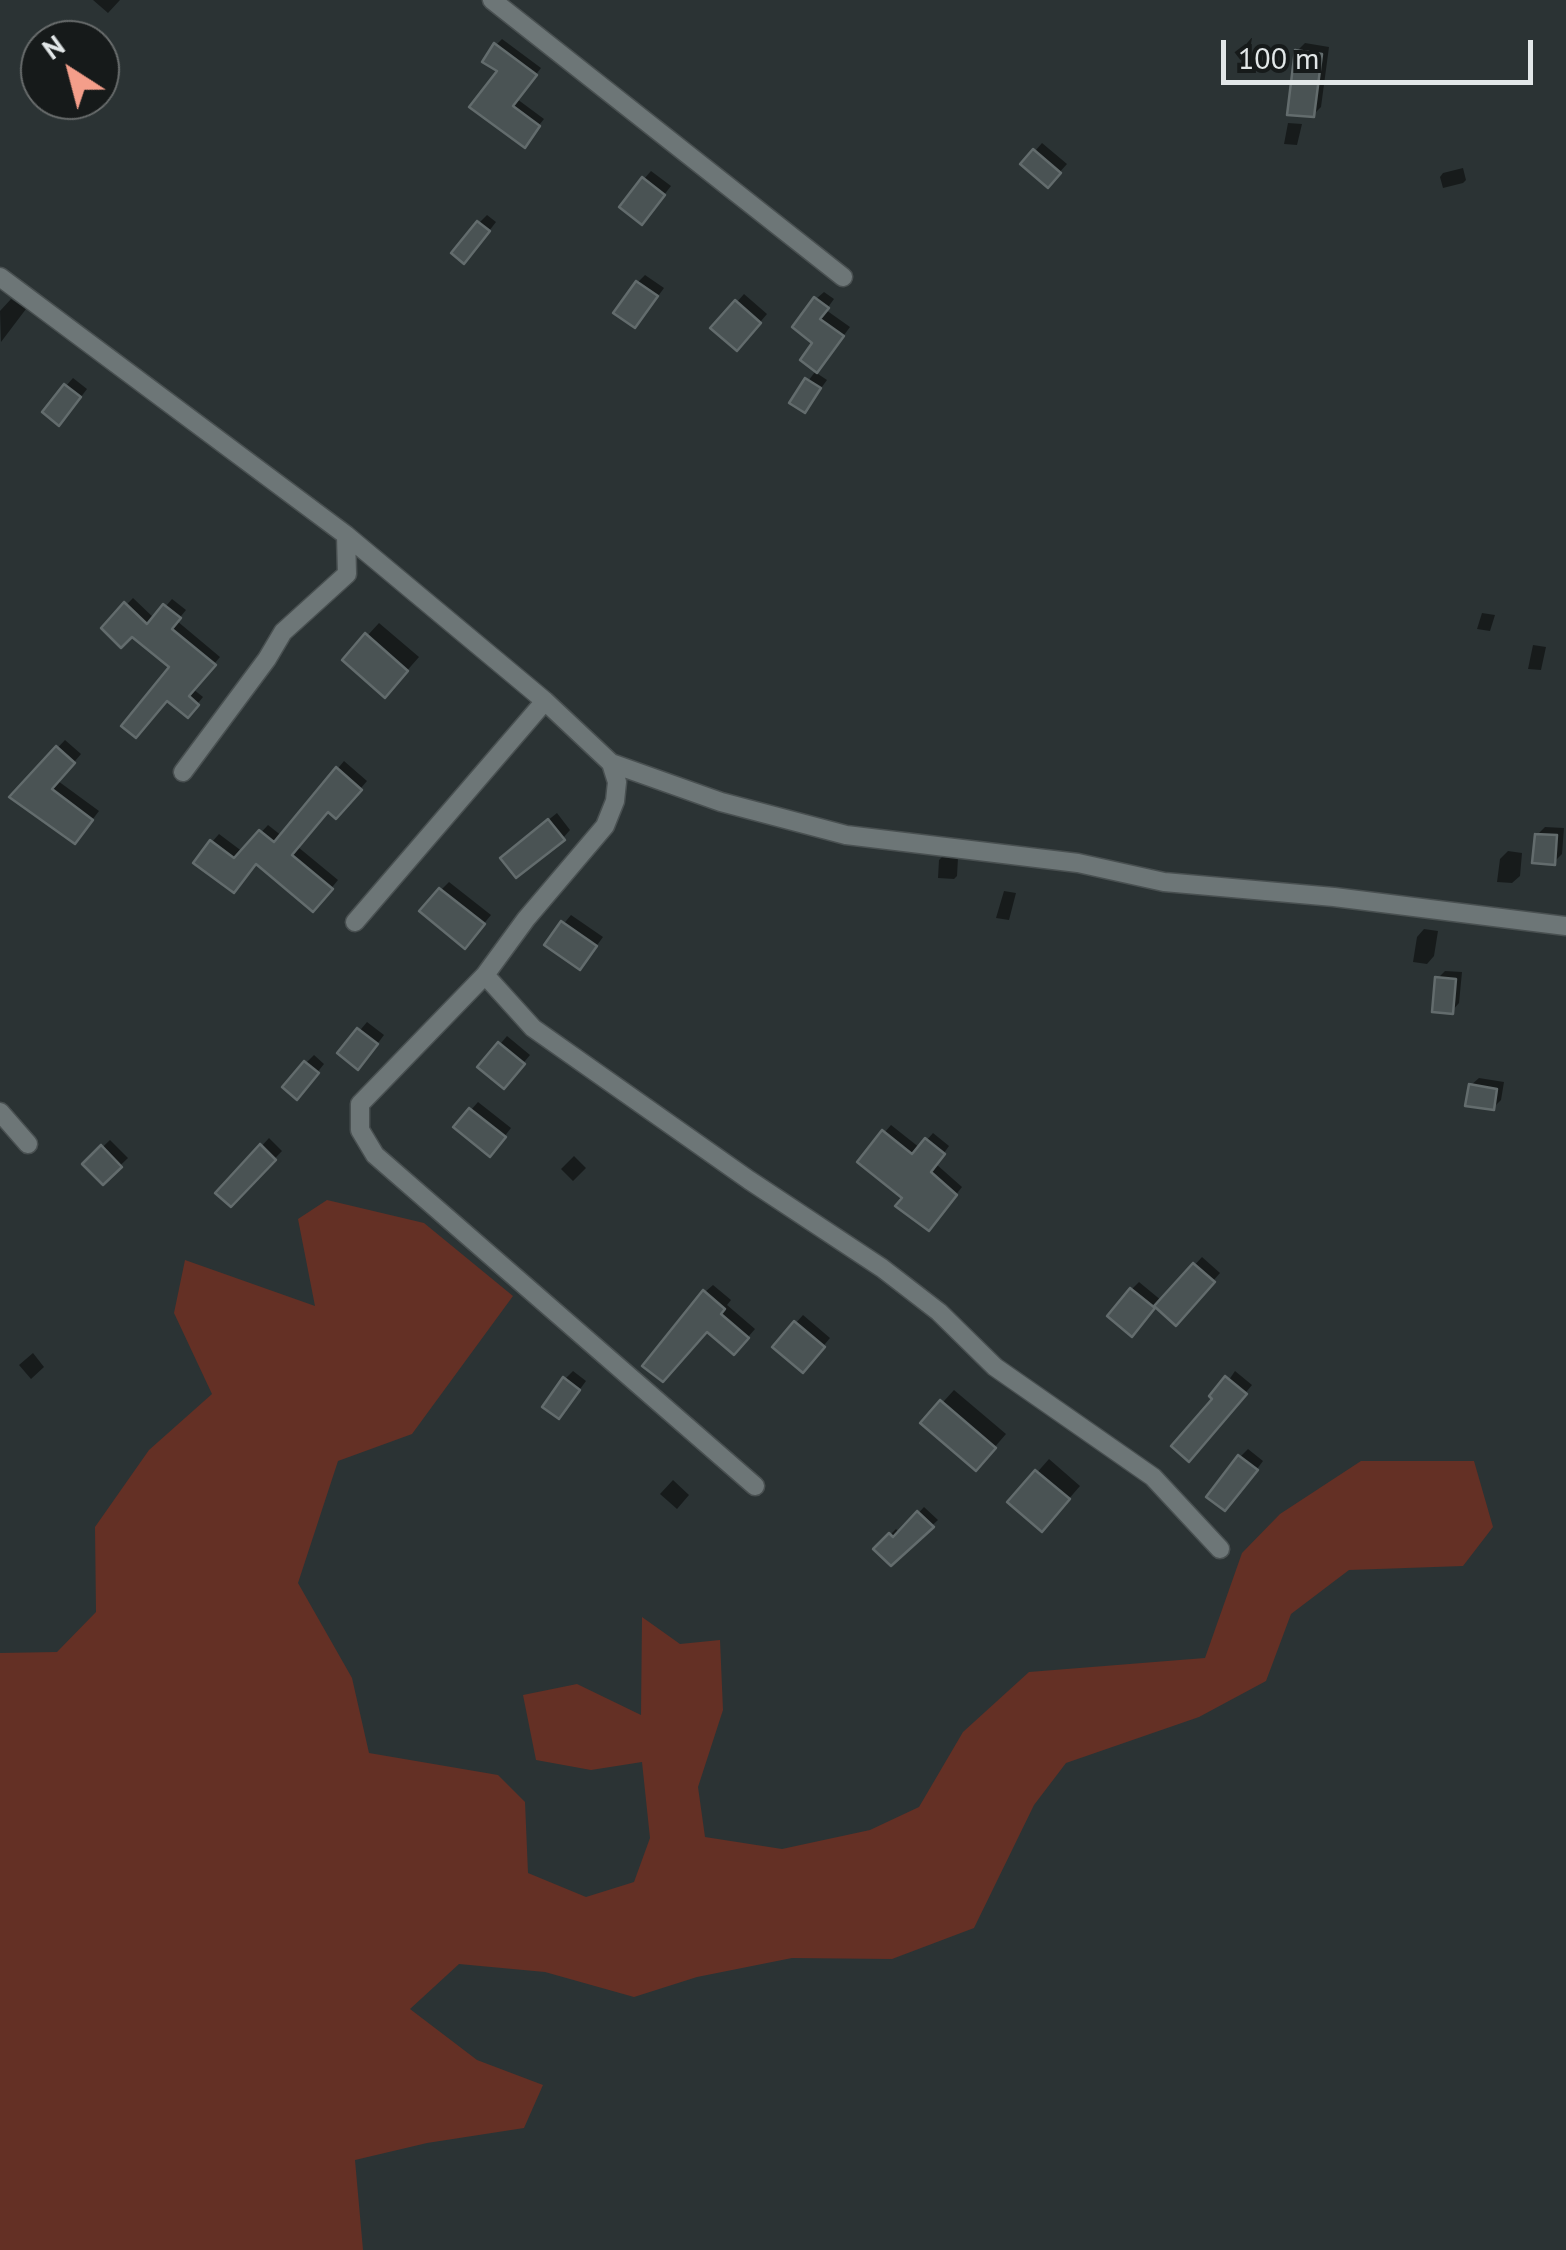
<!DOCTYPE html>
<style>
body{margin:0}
#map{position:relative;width:1566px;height:2250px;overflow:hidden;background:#2b3334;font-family:"PT Sans",sans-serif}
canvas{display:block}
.north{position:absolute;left:20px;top:20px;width:100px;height:100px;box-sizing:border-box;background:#161a1a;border:2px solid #686c6c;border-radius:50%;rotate:324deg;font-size:28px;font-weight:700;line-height:40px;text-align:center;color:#e2e7e8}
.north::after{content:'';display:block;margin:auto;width:35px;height:45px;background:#f49e8a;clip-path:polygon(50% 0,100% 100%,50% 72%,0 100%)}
.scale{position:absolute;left:1221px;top:40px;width:312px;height:45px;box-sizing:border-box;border:5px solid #e2e7e8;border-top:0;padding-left:12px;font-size:30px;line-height:35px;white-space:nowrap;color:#e2e7e8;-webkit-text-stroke:8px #161a1a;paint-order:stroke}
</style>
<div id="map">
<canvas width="1566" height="2250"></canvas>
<div class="north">N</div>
<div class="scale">100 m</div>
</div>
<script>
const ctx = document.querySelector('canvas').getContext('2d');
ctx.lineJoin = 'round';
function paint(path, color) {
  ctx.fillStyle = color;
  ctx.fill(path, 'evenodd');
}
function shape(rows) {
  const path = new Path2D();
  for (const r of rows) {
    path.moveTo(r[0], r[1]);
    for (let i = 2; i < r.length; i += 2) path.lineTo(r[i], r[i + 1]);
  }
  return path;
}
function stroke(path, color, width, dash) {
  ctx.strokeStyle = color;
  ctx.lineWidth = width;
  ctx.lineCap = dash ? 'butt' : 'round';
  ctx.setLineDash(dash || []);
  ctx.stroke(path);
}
paint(shape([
 [327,1200,424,1223,513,1296,412,1434,338,1461,298,1583,352,1678,369,1753,498,1775,525,1802,528,1873,586,1897,634,1882,650,1838,642,1762,591,1770,536,1760,523,1695,577,1684,641,1715,642,1617,680,1644,720,1640,723,1710,698,1787,705,1837,782,1849,870,1830,919,1807,963,1732,1029,1672,1205,1658,1242,1553,1280,1514,1361,1461,1474,1461,1493,1527,1463,1566,1349,1570,1291,1614,1266,1681,1199,1717,1066,1763,1034,1805,974,1928,892,1959,792,1958,697,1977,634,1997,545,1972,459,1964,410,2009,477,2060,543,2085,524,2128,427,2143,355,2160,363,2250,0,2250,0,1653,57,1652,96,1612,95,1527,149,1450,212,1394,174,1313,185,1260,315,1306,298,1219]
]), '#643025');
paint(shape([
 [93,0,120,0,108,13],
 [502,39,541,68,517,99,544,119,524,144,500,71,496,45],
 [1305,43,1329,47,1321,107,1313,115,1297,51],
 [1288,123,1302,124,1297,145,1284,144],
 [1042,143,1067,164,1048,185,1024,164],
 [1463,168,1466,180,1463,183,1443,188,1440,177,1443,173],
 [651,171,671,186,649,214,644,179],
 [487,215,496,222,472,253,479,223],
 [645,275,664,288,642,318,638,282],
 [824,292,834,299,826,310,850,327,824,362,816,343,816,299],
 [744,294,767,314,744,341,737,302],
 [11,299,26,309,1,342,0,311],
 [815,372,827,380,805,410,792,402],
 [73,378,87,389,67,415,66,386],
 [133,598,155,619,172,599,186,610,177,621,220,657,193,689,203,697,194,708,173,666,132,634,104,628],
 [1482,613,1495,615,1490,631,1477,629],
 [379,623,419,657,397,682,345,660],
 [1533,645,1546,647,1541,670,1528,669],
 [65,740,81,754,58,781,99,811,82,833,12,796],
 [344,761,367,781,343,809,328,810,298,847,338,880,320,902,257,862,241,883,212,842,219,834,243,852,268,825,282,836],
 [557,813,570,830,563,838,511,850],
 [1545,827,1564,828,1562,854,1554,862,1537,835],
 [1508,851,1522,853,1520,876,1512,883,1497,882,1500,859],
 [942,857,958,858,957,876,954,879,938,878,939,860],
 [449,882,491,915,472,938,441,890],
 [1004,891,1016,893,1009,920,996,918],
 [571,915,603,937,587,959,547,944],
 [1424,929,1438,931,1434,956,1427,964,1413,962,1417,937],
 [1445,971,1462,972,1459,1003,1452,1011,1438,978],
 [367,1022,384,1035,366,1059,341,1053],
 [507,1036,530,1055,511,1078,481,1067],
 [314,1055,324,1064,304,1089,306,1063],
 [1479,1078,1504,1082,1501,1100,1493,1108,1471,1085],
 [478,1102,511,1128,497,1146,457,1126],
 [891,1125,920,1148,933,1133,949,1146,936,1164,962,1187,935,1221,860,1161],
 [269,1138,282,1151,231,1204,219,1193],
 [110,1140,128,1158,103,1182,85,1164],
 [574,1156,586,1168,573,1181,561,1169],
 [1202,1257,1220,1273,1183,1315,1156,1305,1139,1326,1131,1290,1139,1282,1162,1301],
 [713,1285,731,1300,727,1305,755,1329,742,1344,705,1292],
 [803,1315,830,1338,810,1362,796,1323],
 [33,1353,44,1367,31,1379,19,1365],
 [573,1371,586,1381,566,1408,565,1379],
 [1235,1371,1252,1385,1197,1451,1216,1399],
 [954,1390,1006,1434,987,1456,924,1423],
 [1248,1449,1263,1461,1233,1501,1240,1457],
 [1049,1459,1080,1486,1054,1516,1011,1502],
 [673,1480,689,1495,677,1509,660,1494],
 [924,1507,938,1520,891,1563,876,1549,896,1529,900,1533]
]), '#0007');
const building = shape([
 [494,43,537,75,513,106,540,126,525,148,469,107,497,71,482,62,494,43],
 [1295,50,1322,54,1314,117,1287,115,1295,50],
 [1033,149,1061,173,1048,188,1020,164,1033,149],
 [642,177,665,195,642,225,619,207,642,177],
 [477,221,490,231,464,264,451,253,477,221],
 [636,281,658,296,635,328,613,313,636,281],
 [814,297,829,308,820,319,844,336,817,373,800,360,812,343,792,327,814,297],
 [735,300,761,323,737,351,710,328,735,300],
 [805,378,821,388,805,413,789,403,805,378],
 [64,384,81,397,59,426,42,412,64,384],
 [124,602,147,624,163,604,181,618,172,629,216,665,189,696,199,705,188,718,167,701,136,738,121,726,169,667,132,637,121,648,101,628,124,602],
 [365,633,408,671,385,698,342,660,365,633],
 [56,746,75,763,52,789,93,820,75,844,9,797,56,746],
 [336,767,362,790,336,819,328,812,292,855,333,889,313,912,256,864,234,893,193,863,210,840,234,858,259,830,274,842,336,767],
 [548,819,565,840,516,878,500,858,548,819],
 [1535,834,1557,835,1555,865,1532,863,1535,834],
 [439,888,485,924,465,949,419,911,439,888],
 [561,921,597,946,580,970,544,945,561,921],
 [1435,977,1456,979,1453,1014,1432,1012,1435,977],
 [357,1028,378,1044,358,1070,337,1053,357,1028],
 [498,1042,525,1064,504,1089,477,1067,498,1042],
 [304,1061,319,1073,297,1100,282,1087,304,1061],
 [1469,1084,1497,1089,1494,1110,1465,1106,1469,1084],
 [469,1108,506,1137,490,1157,453,1127,469,1108],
 [882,1130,912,1154,925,1138,945,1154,931,1172,957,1195,929,1231,895,1206,902,1198,857,1162,882,1130],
 [260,1144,276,1160,231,1207,215,1193,260,1144],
 [101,1145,122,1167,103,1185,82,1164,101,1145],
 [1193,1263,1215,1282,1176,1326,1154,1306,1193,1263],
 [1130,1288,1155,1308,1132,1337,1107,1316,1130,1288],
 [703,1290,725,1309,721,1314,749,1338,734,1355,707,1332,663,1382,642,1366,703,1290],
 [794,1321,825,1347,803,1373,772,1347,794,1321],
 [1225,1376,1247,1394,1189,1462,1171,1446,1212,1399,1209,1396,1225,1376],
 [563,1377,580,1390,559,1419,542,1407,563,1377],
 [940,1400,996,1448,976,1471,920,1423,940,1400],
 [1238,1455,1258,1470,1225,1511,1206,1497,1238,1455],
 [1035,1470,1070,1499,1042,1532,1007,1502,1035,1470],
 [917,1511,934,1527,891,1566,873,1549,889,1533,893,1537,917,1511]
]);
paint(building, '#4a5354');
stroke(building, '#636c6d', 2.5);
const minor = shape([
 [492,0,843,277],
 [0,277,346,535,545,701,611,763,617,782,615,801,605,826,526,919,485,975,360,1104,360,1130,375,1155,755,1486],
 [611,763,721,802,846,835,1078,863,1164,882,1334,897,1566,926],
 [183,772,267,659,283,632,347,574,346,535],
 [355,922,545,701],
 [485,975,533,1028,749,1180,882,1268,939,1312,995,1367,1153,1477,1220,1549],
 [0,1112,28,1144]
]);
stroke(minor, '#495051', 21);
stroke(minor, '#6d7677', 18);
</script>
